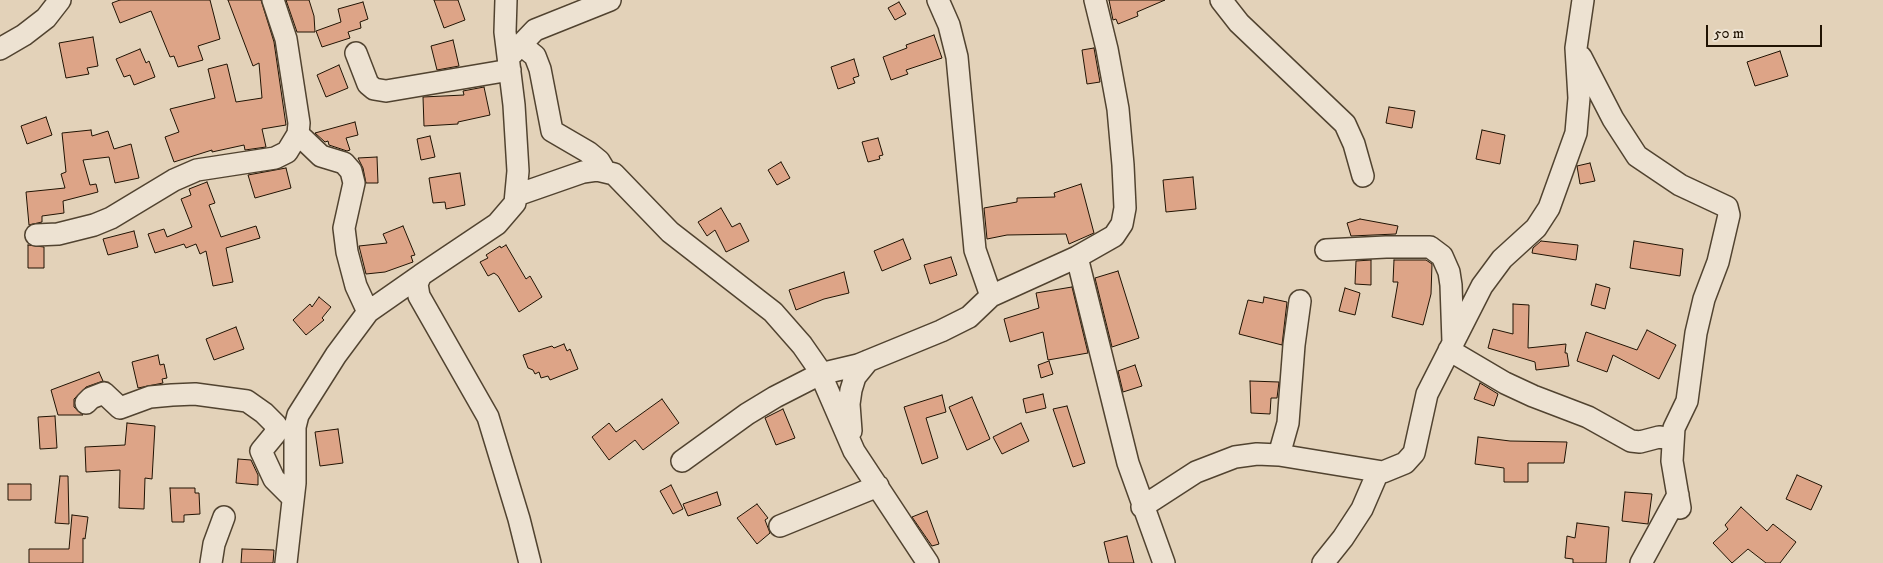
<!DOCTYPE html>
<style>
body{margin:0}
#map{position:relative;width:1883px;height:563px;overflow:hidden;background:#e3d2b9;font-family:"IM FELL DW Pica",serif}
canvas{display:block}
.scale{position:absolute;left:1706px;top:25px;width:116px;height:22px;box-sizing:border-box;border:2px solid #201303;border-top:0;padding-left:6px;font-size:15px;line-height:18px;white-space:nowrap;color:#201303;-webkit-text-stroke:4px #ede2d2;paint-order:stroke}
</style>
<div id="map">
<canvas width="1883" height="563"></canvas>
<div class="scale">50 m</div>
</div>
<script>
const ctx = document.querySelector('canvas').getContext('2d');
ctx.lineJoin = 'round';
function paint(path, color) {
  ctx.fillStyle = color;
  ctx.fill(path, 'evenodd');
}
function shape(rows) {
  const path = new Path2D();
  for (const r of rows) {
    path.moveTo(r[0], r[1]);
    for (let i = 2; i < r.length; i += 2) path.lineTo(r[i], r[i + 1]);
  }
  return path;
}
function stroke(path, color, width, dash) {
  ctx.strokeStyle = color;
  ctx.lineWidth = width;
  ctx.lineCap = dash ? 'butt' : 'round';
  ctx.setLineDash(dash || []);
  ctx.stroke(path);
}
const building = shape([
 [120,0,210,0,220,39,198,46,203,60,178,67,174,56,170,57,151,11,120,23,112,3,120,0],
 [228,0,261,0,274,42,286,125,262,129,266,147,245,150,244,145,212,152,212,150,174,162,165,137,179,132,170,109,215,98,208,69,227,64,236,102,262,98,259,63,253,66,228,0],
 [286,0,309,0,314,16,315,32,297,32,286,0],
 [434,0,458,0,465,20,444,28,434,0],
 [1109,0,1165,0,1137,12,1138,16,1118,24,1116,19,1113,20,1109,0],
 [363,2,368,19,360,22,361,28,348,32,350,38,322,47,316,31,341,22,338,9,363,2],
 [899,2,906,14,895,20,888,8,899,2],
 [934,35,942,58,906,70,908,74,891,80,883,57,907,48,906,45,934,35],
 [93,37,98,66,87,68,89,74,66,78,59,43,93,37],
 [453,40,459,66,437,70,431,46,453,40],
 [1094,48,1100,82,1087,84,1082,50,1094,48],
 [140,49,146,63,149,61,155,77,134,85,130,75,124,77,116,59,140,49],
 [1780,51,1788,76,1755,86,1747,62,1780,51],
 [854,59,859,76,853,78,855,83,838,89,831,67,854,59],
 [339,65,348,88,326,97,317,75,339,65],
 [484,87,490,115,458,122,458,124,424,126,423,97,464,95,463,91,484,87],
 [1389,107,1415,111,1412,128,1386,123,1389,107],
 [46,117,52,135,27,144,21,126,46,117],
 [355,122,358,135,346,138,350,150,347,151,329,145,328,141,325,142,315,133,355,122],
 [91,130,92,136,108,131,114,149,131,144,139,178,115,183,109,157,83,160,90,185,96,184,98,192,63,201,64,213,42,216,42,222,29,225,26,192,65,188,61,174,66,172,62,133,91,130],
 [1482,130,1505,135,1500,164,1476,159,1482,130],
 [430,136,435,157,421,160,417,139,430,136],
 [878,138,883,155,879,156,880,159,868,162,862,142,878,138],
 [377,157,378,183,366,183,363,168,358,158,377,157],
 [781,162,790,178,777,185,768,170,781,162],
 [1590,163,1595,181,1580,184,1577,166,1590,163],
 [286,168,291,188,255,198,248,175,286,168],
 [460,173,465,205,446,209,445,202,433,203,429,178,460,173],
 [1193,177,1196,209,1166,212,1163,180,1193,177],
 [207,182,215,203,209,205,221,237,256,226,260,238,226,248,233,282,213,286,206,251,200,254,196,244,186,248,184,244,155,253,148,234,164,229,167,237,192,227,181,199,191,195,189,189,207,182],
 [1081,184,1094,233,1069,244,1066,234,1007,235,987,239,984,208,1017,202,1017,198,1055,197,1054,193,1081,184],
 [721,208,732,227,740,223,749,241,726,252,715,230,707,236,698,222,721,208],
 [1360,219,1398,226,1396,234,1351,236,1347,223,1360,219],
 [403,226,415,255,411,256,413,262,385,272,366,274,359,246,387,243,383,234,403,226],
 [134,231,138,247,108,255,103,239,134,231],
 [903,239,911,259,882,271,874,251,903,239],
 [1541,241,1578,245,1576,260,1532,253,1533,248,1541,241],
 [1634,241,1683,249,1680,276,1630,268,1634,241],
 [28,245,44,247,44,268,28,268,28,245],
 [506,245,526,279,530,276,542,297,519,312,498,276,494,273,488,276,480,262,488,258,486,255,500,246,501,248,506,245],
 [951,257,957,275,930,284,924,265,951,257],
 [1371,260,1371,285,1355,284,1356,261,1371,260],
 [1394,260,1426,260,1432,264,1431,294,1423,325,1392,317,1398,282,1393,282,1394,260],
 [1118,271,1139,338,1112,347,1095,278,1118,271],
 [844,272,849,293,824,299,796,310,789,290,844,272],
 [1596,284,1610,288,1605,309,1591,305,1596,284],
 [1072,287,1088,353,1048,360,1043,332,1010,342,1004,319,1039,308,1036,293,1072,287],
 [1345,288,1360,293,1355,315,1339,311,1345,288],
 [319,297,331,307,322,318,324,320,306,335,293,320,310,304,312,307,319,297],
 [1264,297,1287,302,1282,345,1239,334,1248,300,1263,303,1264,297],
 [1513,304,1529,305,1528,348,1566,344,1565,353,1567,353,1569,366,1536,370,1535,362,1488,348,1493,329,1513,334,1513,304],
 [236,327,244,349,214,360,206,339,236,327],
 [1647,330,1676,345,1659,379,1613,355,1607,372,1577,361,1586,332,1637,350,1647,330],
 [564,344,567,351,570,349,578,369,550,380,548,376,541,378,539,372,535,374,533,370,528,368,523,355,552,346,554,348,564,344],
 [158,355,160,365,164,364,167,378,162,379,163,383,138,388,132,362,158,355],
 [1049,361,1053,374,1041,378,1038,365,1049,361],
 [1135,365,1142,386,1123,392,1118,371,1135,365],
 [99,372,103,381,86,387,74,399,74,407,83,415,58,415,51,390,99,372],
 [1250,381,1279,382,1277,398,1271,398,1270,414,1251,413,1250,381],
 [1480,383,1498,394,1494,406,1474,399,1480,383],
 [1043,394,1046,408,1026,413,1023,399,1043,394],
 [942,395,946,412,926,418,938,458,922,464,904,407,942,395],
 [972,397,990,439,967,450,949,407,972,397],
 [662,399,679,423,643,450,635,440,609,460,592,437,609,423,616,432,662,399],
 [1067,406,1085,463,1073,467,1053,409,1067,406],
 [783,409,795,438,776,445,765,418,783,409],
 [55,416,57,448,40,449,38,417,55,416],
 [127,423,155,426,152,479,145,478,144,509,119,508,120,470,86,472,85,447,125,445,127,423],
 [1021,423,1029,441,1002,454,993,437,1021,423],
 [338,429,343,463,320,466,315,432,338,429],
 [1478,437,1510,441,1567,442,1564,463,1528,463,1528,482,1504,482,1504,468,1475,464,1478,437],
 [238,459,251,460,258,475,258,485,236,483,238,459],
 [1797,475,1822,486,1811,510,1786,499,1797,475],
 [60,476,68,476,69,524,55,523,60,476],
 [8,484,31,484,31,500,8,500,8,484],
 [671,485,683,509,673,514,660,491,671,485],
 [170,488,195,488,195,493,199,493,200,514,184,515,184,522,172,522,170,488],
 [717,492,721,505,688,516,683,504,717,492],
 [1625,492,1652,494,1648,524,1622,521,1625,492],
 [757,504,768,518,765,520,770,533,757,544,737,518,757,504],
 [1741,507,1767,531,1773,524,1796,542,1780,563,1766,563,1748,549,1732,563,1713,543,1728,529,1725,525,1741,507],
 [927,511,939,544,932,546,912,517,927,511],
 [72,515,88,517,85,539,83,538,83,563,29,563,29,549,69,549,72,515],
 [1577,523,1609,527,1606,563,1573,563,1573,559,1565,558,1567,536,1575,538,1577,523],
 [1127,536,1134,563,1109,563,1104,542,1127,536],
 [242,549,274,550,273,563,241,563,242,549]
]);
paint(building, '#dda487');
stroke(building, '#201303', 1);
const minor = shape([
 [506,0,505,32,514,105,518,171,515,203,497,224,421,275,417,284,419,296,488,417,519,519,530,563],
 [938,0,949,25,957,57,975,250,991,296],
 [1221,0,1239,23,1345,124,1354,144,1363,176],
 [520,44,535,56,540,69,552,131,588,152,599,161,605,171],
 [0,49,24,35,46,18,60,0],
 [356,53,368,84,374,89,386,91,510,70],
 [512,54,535,30,610,0],
 [1581,57,1613,119,1637,156,1680,185,1727,207,1729,215,1718,262,1704,299,1696,333,1687,401,1674,428,1672,461,1680,508],
 [298,134,321,156,344,163,351,171,354,183,344,228,347,252,356,286,368,312],
 [517,195,583,172,597,170,614,174,670,232,773,312,802,345,818,368,854,451,928,563],
 [36,235,58,234,94,225,111,218,174,180,197,170,275,158,287,152,298,134,299,123,286,39,273,0],
 [1326,250,1386,247,1430,247,1442,256,1449,272,1451,285,1453,342],
 [1077,257,1128,463,1164,563],
 [1449,350,1505,383,1533,396,1588,417,1631,441,1640,442,1659,437,1673,439],
 [86,403,91,398,104,393,120,408,150,397,172,395,195,394,247,401,264,413,276,425,275,434,261,451,274,479,293,498],
 [851,431,849,404,851,390,855,377,868,361],
 [1279,455,1288,423,1294,345,1300,301],
 [682,461,747,414,775,397,820,374,858,365,941,331,969,317,991,296,1077,257,1114,236,1122,224,1125,208,1123,165,1118,109,1107,49,1095,0],
 [1142,507,1196,472,1235,457,1257,454,1279,455,1383,472,1405,463,1414,453,1427,394,1482,286,1502,259,1536,228,1549,208,1576,133,1579,98,1576,48,1583,0],
 [780,526,878,486],
 [211,563,214,544,224,517],
 [286,563,295,483,295,427,298,415,336,355,368,312,421,275],
 [1323,563,1343,538,1362,509,1378,472],
 [1641,563,1678,495]
]);
stroke(minor, '#514330', 24);
stroke(minor, '#ede2d2', 21);
</script>
